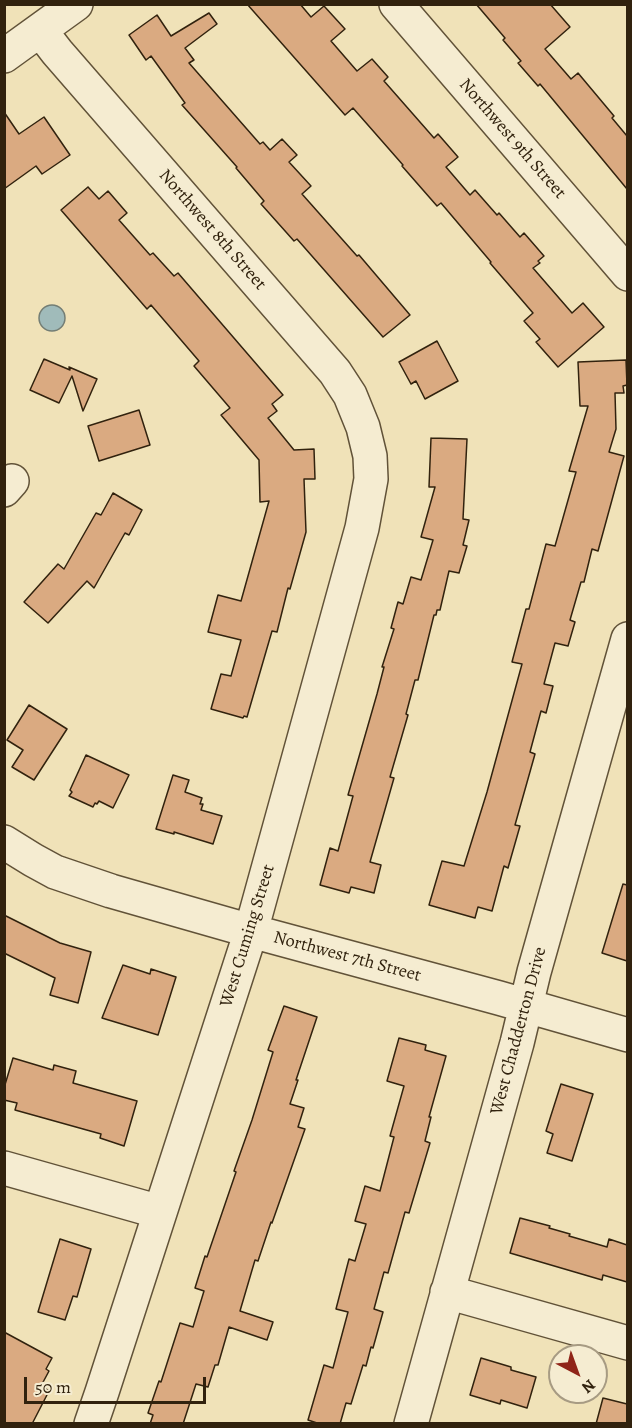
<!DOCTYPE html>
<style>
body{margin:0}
#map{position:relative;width:632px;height:1428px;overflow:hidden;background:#f0e2b8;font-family:Alegreya,serif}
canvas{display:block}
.frame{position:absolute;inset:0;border:6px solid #31220e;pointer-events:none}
.north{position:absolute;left:548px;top:1344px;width:60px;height:60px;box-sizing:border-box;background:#f5ecd1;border:2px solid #a79b83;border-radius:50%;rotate:139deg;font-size:16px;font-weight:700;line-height:24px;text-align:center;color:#31220e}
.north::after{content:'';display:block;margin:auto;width:21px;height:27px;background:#8f2418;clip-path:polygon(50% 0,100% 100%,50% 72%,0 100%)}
.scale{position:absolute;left:24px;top:1377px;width:182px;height:27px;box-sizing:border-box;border:3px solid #31220e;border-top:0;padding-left:8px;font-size:18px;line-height:21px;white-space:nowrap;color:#31220e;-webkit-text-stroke:4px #f5ecd1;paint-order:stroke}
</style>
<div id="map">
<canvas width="632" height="1428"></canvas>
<div class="frame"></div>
<div class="north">N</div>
<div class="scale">50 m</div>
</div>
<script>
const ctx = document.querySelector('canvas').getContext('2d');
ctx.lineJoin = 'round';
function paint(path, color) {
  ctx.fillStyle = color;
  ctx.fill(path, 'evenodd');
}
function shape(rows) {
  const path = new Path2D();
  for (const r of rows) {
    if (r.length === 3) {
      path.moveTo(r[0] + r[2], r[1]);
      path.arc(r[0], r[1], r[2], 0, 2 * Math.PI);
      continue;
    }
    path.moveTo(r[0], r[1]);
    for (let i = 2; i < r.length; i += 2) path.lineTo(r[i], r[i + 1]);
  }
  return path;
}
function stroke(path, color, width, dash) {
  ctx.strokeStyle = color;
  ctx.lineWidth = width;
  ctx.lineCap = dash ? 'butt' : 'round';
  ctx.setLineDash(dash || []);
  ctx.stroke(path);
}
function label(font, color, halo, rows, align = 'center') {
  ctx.font = font + ' Alegreya,serif';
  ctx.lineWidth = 5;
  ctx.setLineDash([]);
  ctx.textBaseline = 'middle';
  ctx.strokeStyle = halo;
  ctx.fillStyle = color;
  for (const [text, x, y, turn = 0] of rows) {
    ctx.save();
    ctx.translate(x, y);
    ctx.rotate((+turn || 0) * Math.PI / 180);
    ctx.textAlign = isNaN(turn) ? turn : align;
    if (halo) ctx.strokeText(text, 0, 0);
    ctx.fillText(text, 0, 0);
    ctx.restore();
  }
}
const water = shape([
 [52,318,13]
]);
paint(water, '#a0bbba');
stroke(water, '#747e75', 1.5);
const building = shape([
 [247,4,300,4,311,17,324,6,345,29,331,41,357,71,372,59,388,77,384,81,434,138,438,134,458,157,446,167,470,195,475,190,497,215,499,213,520,237,524,233,544,256,538,261,540,263,533,268,572,313,583,303,604,327,558,367,536,342,540,339,524,321,533,313,490,263,491,262,441,203,437,206,402,166,403,165,353,108,345,115,247,4],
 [476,4,550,4,570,27,545,49,571,79,578,73,614,116,612,118,627,136,627,189,540,84,538,86,518,63,521,61,503,40,505,38,476,4],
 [209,13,217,24,185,48,194,60,189,63,260,144,263,142,270,150,282,139,297,155,289,162,311,186,302,194,357,256,359,255,410,315,383,337,297,239,294,241,261,204,264,201,236,168,237,167,182,105,185,103,151,56,146,60,129,35,157,15,171,36,209,13],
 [4,112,19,134,44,117,70,155,42,174,36,166,4,189,4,112],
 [88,187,99,199,108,191,127,213,119,220,150,255,153,253,174,276,178,273,283,395,272,404,277,411,268,418,294,450,314,449,315,479,304,479,306,532,290,589,288,588,277,632,272,631,247,717,244,716,243,718,211,709,221,674,231,676,241,640,208,632,218,595,241,601,269,501,260,502,259,460,221,415,230,408,194,366,199,361,151,305,147,309,61,210,88,187],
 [437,341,458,381,425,399,416,381,411,384,399,362,437,341],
 [44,359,70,370,69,367,97,379,83,411,72,376,59,403,30,390,44,359],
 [626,360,627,385,623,386,624,393,615,393,616,429,609,452,624,456,598,551,592,549,584,582,581,582,570,620,575,622,568,646,555,643,544,684,553,686,546,713,541,711,530,752,535,754,515,825,520,826,508,868,504,866,492,911,478,907,475,918,429,905,442,861,464,866,487,792,522,664,512,662,526,609,529,609,546,544,555,546,576,472,569,471,588,406,580,406,578,362,626,360],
 [139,410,150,445,99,461,88,426,139,410],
 [431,438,467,439,463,519,469,520,463,545,467,546,459,573,449,571,440,610,437,610,436,615,434,615,418,680,415,680,406,714,408,715,390,777,394,778,370,862,381,865,374,893,351,887,349,893,320,885,330,848,338,851,353,796,348,795,377,694,384,667,382,667,394,629,391,628,398,602,403,604,411,577,421,580,433,540,421,537,435,487,429,487,431,438],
 [113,493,142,510,129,535,125,533,94,588,87,581,48,623,24,602,58,564,64,569,96,513,101,515,113,493],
 [29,705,67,729,34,780,12,767,23,750,7,740,29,705],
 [86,755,129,775,113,808,99,801,97,804,95,803,93,807,69,796,72,792,70,790,86,755],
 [173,775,189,780,185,792,202,798,200,804,203,804,201,810,222,816,213,844,174,832,174,834,156,829,173,775],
 [623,884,627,885,627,961,602,953,623,884],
 [4,915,60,943,91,952,78,1003,50,995,55,978,4,953,4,915],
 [123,965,150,974,151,969,176,977,158,1035,102,1018,123,965],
 [284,1006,317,1017,296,1080,298,1080,290,1104,304,1108,298,1127,305,1129,272,1223,271,1222,258,1261,255,1260,240,1311,273,1322,267,1340,229,1327,218,1365,215,1365,208,1387,196,1384,183,1424,150,1424,153,1415,148,1413,159,1381,161,1382,180,1323,193,1327,204,1291,195,1288,205,1256,207,1257,236,1172,234,1171,252,1120,273,1052,268,1050,284,1006],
 [399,1038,426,1045,425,1050,446,1056,429,1117,431,1117,425,1141,430,1143,409,1213,405,1212,388,1273,384,1272,374,1309,383,1312,373,1348,371,1347,366,1366,363,1365,351,1404,346,1403,340,1424,320,1424,308,1420,324,1365,333,1368,348,1312,336,1309,349,1259,355,1261,366,1224,355,1221,365,1186,380,1191,394,1137,390,1136,404,1086,387,1081,399,1038],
 [13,1058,53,1070,54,1065,76,1071,73,1083,137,1101,124,1146,100,1138,101,1134,15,1110,17,1103,4,1100,4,1088,13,1058],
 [561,1084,593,1094,572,1161,547,1153,553,1134,546,1131,561,1084],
 [520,1218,550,1226,549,1228,570,1234,569,1236,607,1247,609,1239,627,1245,627,1282,603,1275,602,1280,510,1253,520,1218],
 [60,1239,91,1249,77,1297,73,1296,65,1320,38,1312,60,1239],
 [4,1332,52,1358,46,1369,49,1371,41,1386,49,1391,32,1424,4,1424,4,1332],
 [481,1358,511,1367,511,1370,536,1377,527,1408,501,1400,500,1404,470,1395,481,1358],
 [603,1398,627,1404,627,1424,596,1424,603,1398]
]);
paint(building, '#daaa81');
stroke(building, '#31220e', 1.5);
const minor = shape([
 [396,4,628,274],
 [40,30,57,52,335,372,350,395,363,427,370,456,371,479,362,528,251,931,102,1392,91,1424],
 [4,56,76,4],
 [4,490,12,481],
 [4,842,33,860,55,872,111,891,251,931,499,998,628,1035],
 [4,1168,160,1212],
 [447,1292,628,1343],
 [411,1424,517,1043,534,972,628,639]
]);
stroke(minor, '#615238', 36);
stroke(minor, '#f5ecd1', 33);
label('18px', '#31220e', '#f5ecd1', [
 ["Northwest 9th Street",512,139,49],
 ["Northwest 8th Street",212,230,49],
 ["West Cuming Street",248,936,-73],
 ["Northwest 7th Street",347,957,15],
 ["West Chadderton Drive",519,1031,-75]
]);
</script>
